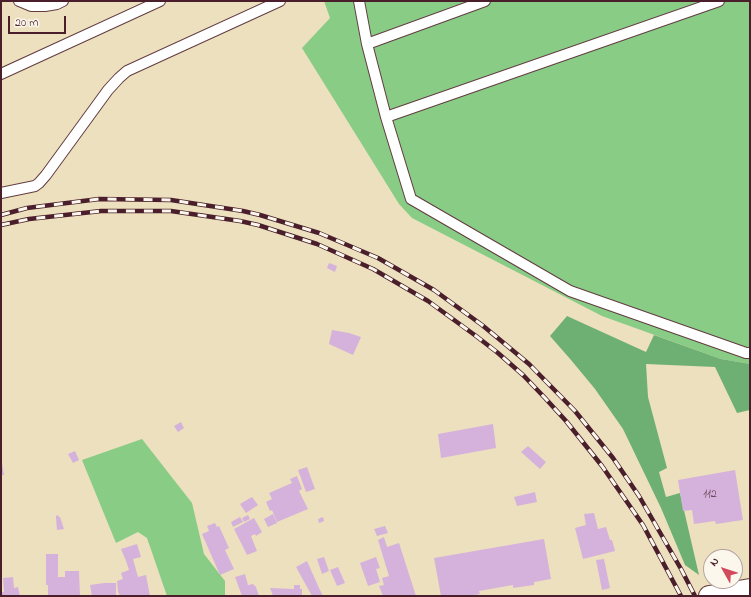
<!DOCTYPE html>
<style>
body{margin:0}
#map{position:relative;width:751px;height:597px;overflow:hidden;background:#ede0be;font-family:"Indie Flower",sans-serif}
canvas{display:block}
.frame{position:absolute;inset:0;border:2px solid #4a1f2b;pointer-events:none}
.north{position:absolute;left:703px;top:549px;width:40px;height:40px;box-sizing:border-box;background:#fbf7ec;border:1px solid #b4a19f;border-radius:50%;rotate:309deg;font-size:11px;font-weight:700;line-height:16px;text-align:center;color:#4a1f2b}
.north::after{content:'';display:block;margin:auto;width:14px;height:18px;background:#d1495b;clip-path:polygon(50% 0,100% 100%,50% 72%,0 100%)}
.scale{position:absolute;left:8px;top:16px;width:58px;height:18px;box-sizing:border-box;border:2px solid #4a1f2b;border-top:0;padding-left:5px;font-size:12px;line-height:14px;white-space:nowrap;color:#4a1f2b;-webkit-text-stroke:3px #fbf7ec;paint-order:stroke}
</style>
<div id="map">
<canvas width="751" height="597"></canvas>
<div class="frame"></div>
<div class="north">N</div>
<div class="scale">20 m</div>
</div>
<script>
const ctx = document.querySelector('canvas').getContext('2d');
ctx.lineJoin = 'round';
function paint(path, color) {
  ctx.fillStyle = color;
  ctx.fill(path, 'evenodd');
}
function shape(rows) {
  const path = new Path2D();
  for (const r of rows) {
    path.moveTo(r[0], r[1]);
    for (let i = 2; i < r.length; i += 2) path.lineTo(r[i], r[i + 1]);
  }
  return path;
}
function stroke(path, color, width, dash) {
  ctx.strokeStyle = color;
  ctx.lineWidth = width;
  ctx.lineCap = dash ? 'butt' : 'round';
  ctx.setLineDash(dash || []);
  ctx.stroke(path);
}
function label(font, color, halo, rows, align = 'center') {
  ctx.font = font + ' "Indie Flower",sans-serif';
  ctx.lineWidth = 3;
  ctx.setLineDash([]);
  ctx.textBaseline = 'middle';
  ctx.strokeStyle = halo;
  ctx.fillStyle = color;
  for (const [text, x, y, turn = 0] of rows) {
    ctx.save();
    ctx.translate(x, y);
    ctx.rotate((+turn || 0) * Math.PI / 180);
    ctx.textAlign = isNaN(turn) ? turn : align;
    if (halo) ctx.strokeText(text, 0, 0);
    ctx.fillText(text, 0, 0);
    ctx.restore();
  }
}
paint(shape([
 [324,1,750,1,750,364,721,359,602,316,412,218,399,204,302,48,330,18],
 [142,439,192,503,204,554,225,581,225,596,167,596,147,538,138,532,116,543,82,460]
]), '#88cc86');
paint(shape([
 [567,316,646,352,654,335,721,359,750,364,750,410,737,413,715,367,646,364,648,397,667,468,659,472,666,497,680,493,699,575,685,565,661,508,623,429,595,389,571,360,550,336]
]), '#6eb073');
paint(shape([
 [329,263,337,266,335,272,327,268],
 [332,330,349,333,361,337,353,355,329,344],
 [181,422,184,428,178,432,174,426],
 [493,424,496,448,441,458,438,434],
 [528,446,546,462,540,469,521,452],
 [75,451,79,460,73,463,68,454],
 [1,463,2,463,4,475,1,475],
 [307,467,315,489,306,492,298,470],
 [735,470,743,520,716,524,715,521,694,524,692,510,683,511,678,480],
 [297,476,302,489,299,491,308,509,277,522,272,510,270,511,266,502,272,499,269,493,292,483,290,479],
 [535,492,537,502,517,506,514,497],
 [252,497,258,505,246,513,240,504],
 [594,513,598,529,606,527,610,540,612,540,615,551,583,559,575,528,586,525,584,514],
 [273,514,277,523,268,527,264,519],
 [58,515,59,517,60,517,64,529,57,530,56,518,56,516],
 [248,515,250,519,244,522,242,518],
 [240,517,243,522,233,527,231,522],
 [323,517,324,521,319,523,318,519],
 [254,518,262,532,256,536,255,534,251,536,257,551,247,555,234,529],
 [215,523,217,527,219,526,229,548,225,550,234,569,220,575,202,534,209,531,207,526],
 [385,526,388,533,377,536,374,529],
 [384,537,387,547,399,543,416,596,383,596,379,586,384,585,382,578,389,576,378,540],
 [544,539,551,579,534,582,534,585,513,588,513,585,479,591,480,594,470,596,458,596,458,595,441,596,434,558],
 [137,544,141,557,133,559,138,577,146,575,150,596,120,596,118,592,117,581,123,579,121,573,129,570,126,561,121,549],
 [46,554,58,554,58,577,65,577,65,571,79,571,80,596,48,596,48,585,46,585],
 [324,557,329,571,322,574,317,559],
 [376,557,380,568,376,569,380,582,368,586,360,563],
 [604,559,610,588,602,590,596,560],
 [307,561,319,588,323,596,312,596,296,567],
 [338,567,345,583,337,586,330,570],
 [245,574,248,585,253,584,256,587,259,596,242,596,235,577],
 [13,577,14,588,18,587,20,596,1,596,1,592,4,592,3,578],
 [104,583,116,583,116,596,92,596,90,585],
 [294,585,300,585,300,589,302,589,302,596,273,596,270,588,294,589]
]), '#d5b2db');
const lane = shape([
 [19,1,31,6,45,6,57,4,63,1],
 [359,1,367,44],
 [719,1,386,117,411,199,570,291,746,353,750,353],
 [1,74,160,1],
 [386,117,367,44,485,1],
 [1,193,35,186,39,183,46,175,108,90,119,78,127,71,280,1]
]);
const street = shape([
 [709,596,750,589]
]);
stroke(lane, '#623c41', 12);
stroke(street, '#623c41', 22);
stroke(lane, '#fff', 10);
stroke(street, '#fff', 20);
const rail = shape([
 [1,215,27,208,99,199,171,200,243,211,260,215,319,233,378,258,434,290,482,325,505,344,529,364,575,411,613,458,639,496,681,569,695,596],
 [1,225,29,219,101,211,171,211,240,221,258,225,317,244,373,269,428,301,476,336,498,353,523,375,545,398,566,421,602,466,643,525,681,596]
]);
stroke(rail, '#4a1f2b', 4.5);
stroke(rail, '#fbf7ec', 3, [9]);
label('12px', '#6d4457', null, [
 ["112",710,495]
]);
</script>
